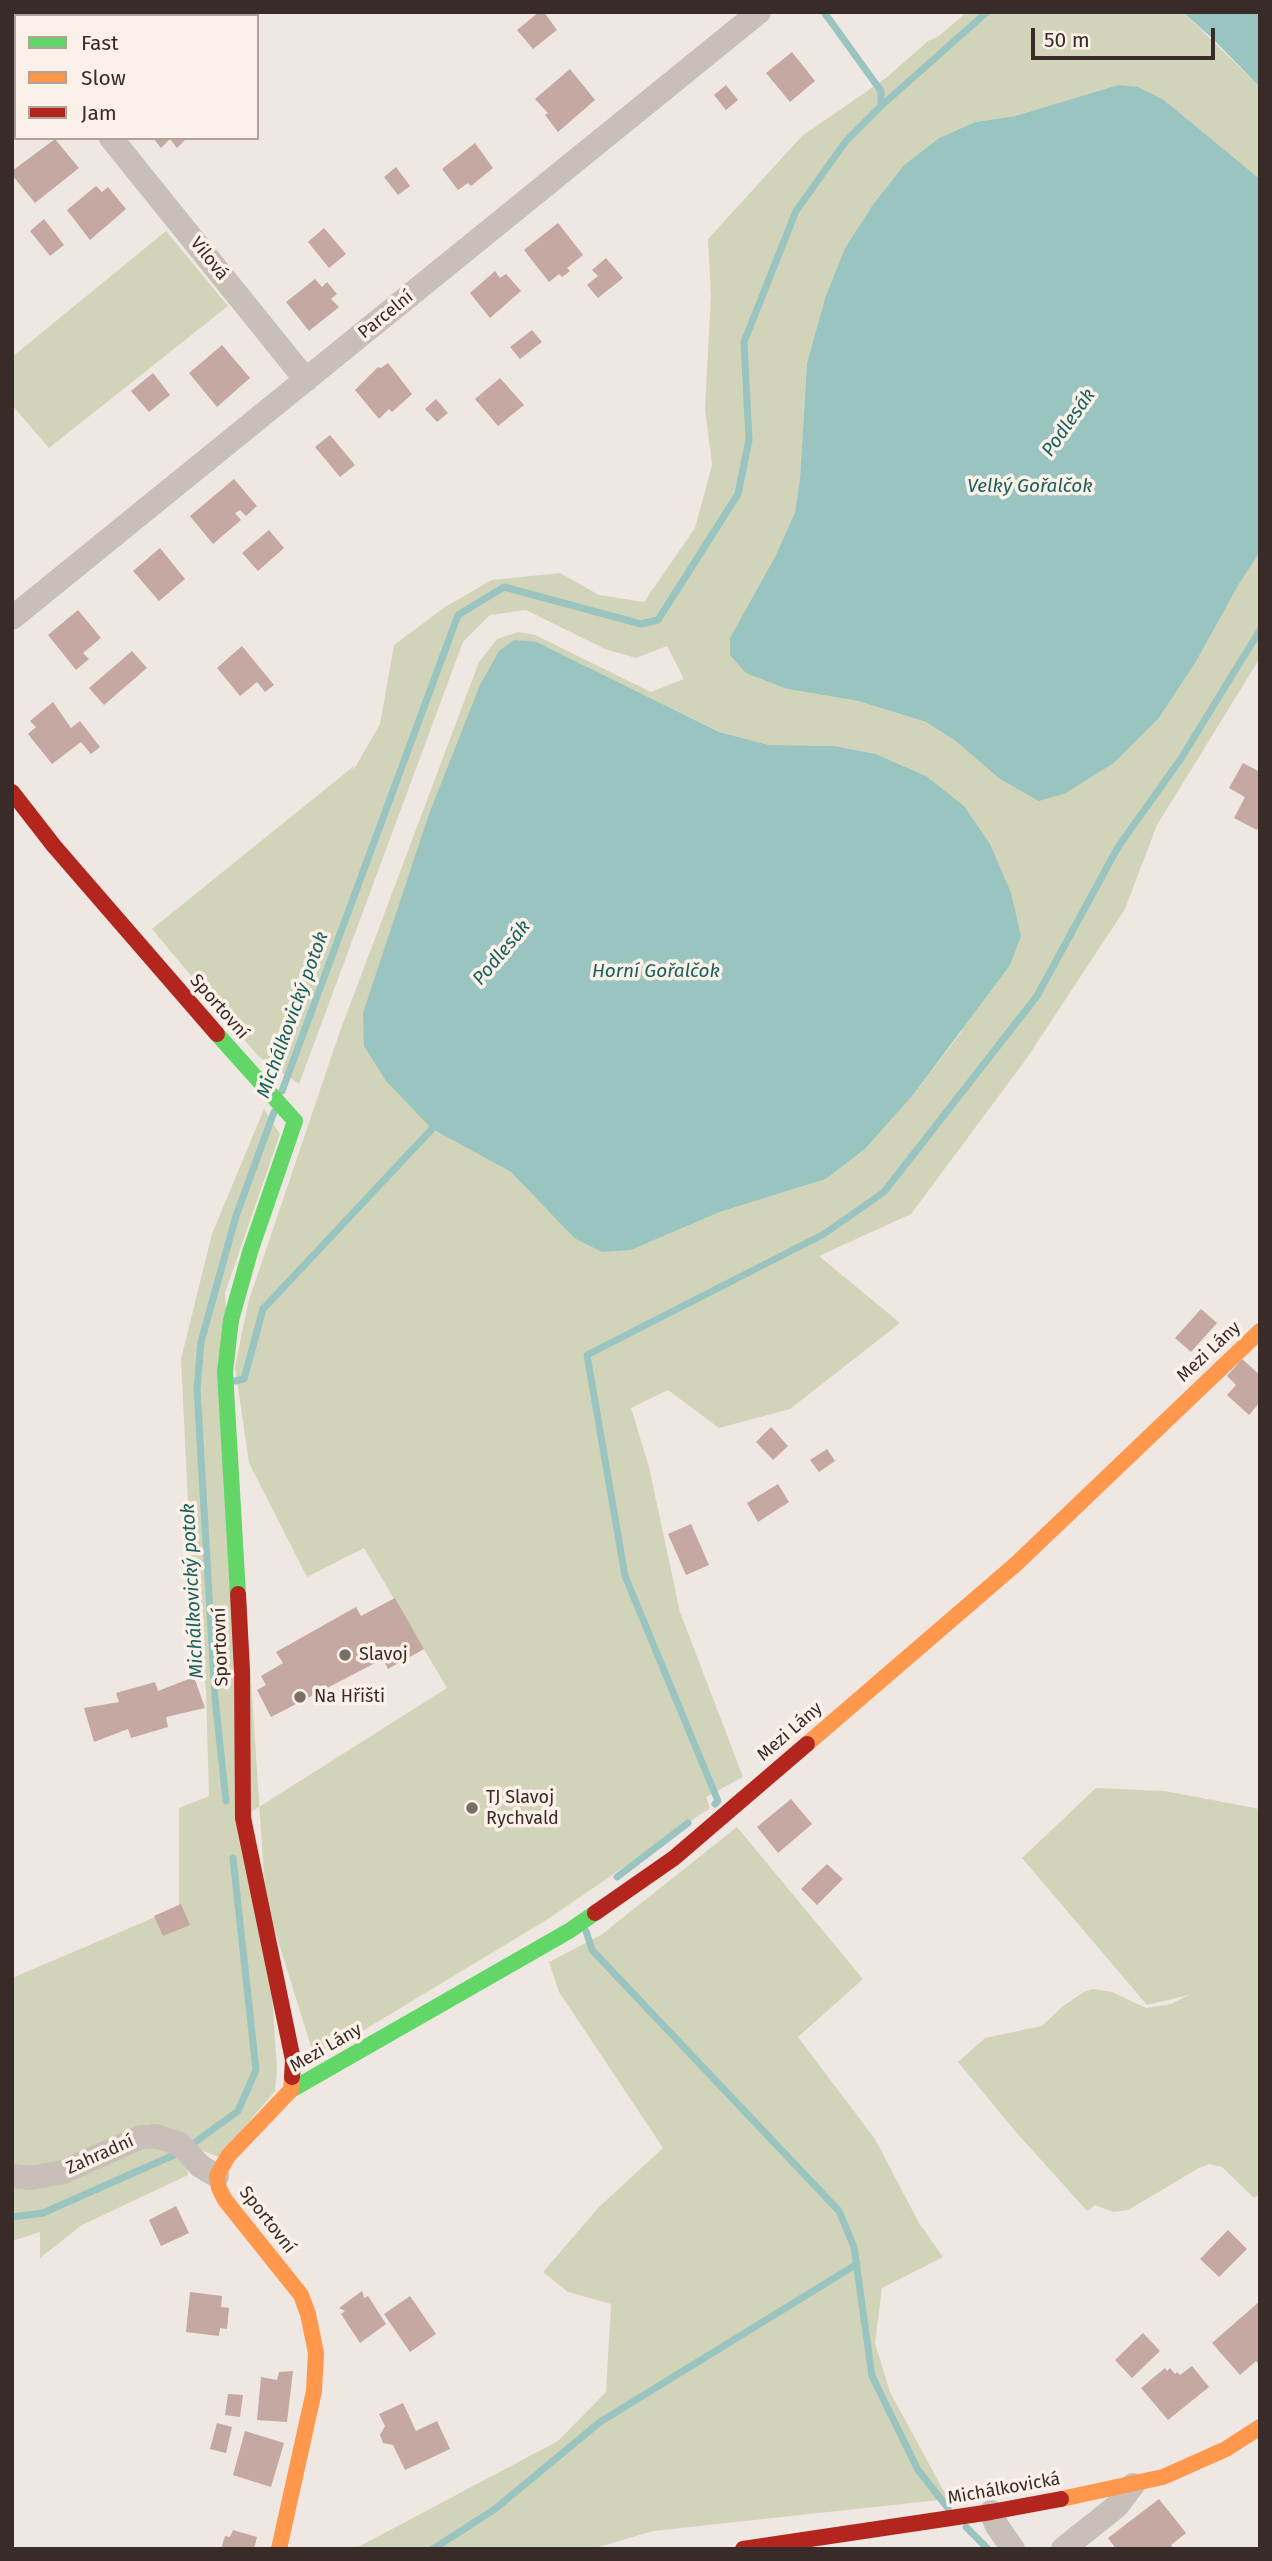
<!DOCTYPE html>
<meta charset="utf-8">
<style>
body{margin:0}
#map{position:relative;width:1272px;height:2561px;overflow:hidden;background:#efe7e1;font-family:"Fira Sans",sans-serif}
canvas{display:block}
.frame{position:absolute;inset:0;border:14px solid #392b27;pointer-events:none}
.legend{position:absolute;left:14px;top:14px;width:245px;height:126px;box-sizing:border-box;background:#fcf1e8;border:2px solid #aea29b;margin:0;padding:9px 12px;list-style:none;font-size:21px;color:#392b27}
.legend li{display:flex;align-items:center;gap:14px;height:35px}
.legend b{width:35px;border:2px solid #aea29b}
.scale{position:absolute;left:1031px;top:28px;width:184px;height:32px;box-sizing:border-box;border:4px solid #392b27;border-top:0;padding-left:9px;font-size:21px;line-height:24px;white-space:nowrap;color:#392b27;-webkit-text-stroke:5px #fcf1e8;paint-order:stroke}
</style>
<div id="map">
<canvas width="1272" height="2561"></canvas>
<div class="frame"></div>
<ul class="legend">
<li><b style="height:9px;background:#63d668"></b>Fast</li>
<li><b style="height:9px;background:#ff974d"></b>Slow</li>
<li><b style="height:9px;background:#b3261e"></b>Jam</li>
</ul>
<div class="scale">50 m</div>
</div>
<script>
const ctx = document.querySelector('canvas').getContext('2d');
ctx.lineJoin = 'round';
function paint(path, color) {
  ctx.fillStyle = color;
  ctx.fill(path, 'evenodd');
}
function shape(rows) {
  const path = new Path2D();
  for (const r of rows) {
    path.moveTo(r[0], r[1]);
    for (let i = 2; i < r.length; i += 2) path.lineTo(r[i], r[i + 1]);
  }
  return path;
}
function stroke(path, color, width, dash) {
  ctx.strokeStyle = color;
  ctx.lineWidth = width;
  ctx.lineCap = dash ? 'butt' : 'round';
  ctx.setLineDash(dash || []);
  ctx.stroke(path);
}
function label(font, color, halo, rows, align = 'center') {
  ctx.font = font + ' "Fira Sans",sans-serif';
  ctx.lineWidth = 7;
  ctx.setLineDash([]);
  ctx.textBaseline = 'middle';
  ctx.strokeStyle = halo;
  ctx.fillStyle = color;
  for (const [text, x, y, turn = 0] of rows) {
    ctx.save();
    ctx.translate(x, y);
    ctx.rotate((+turn || 0) * Math.PI / 180);
    ctx.textAlign = isNaN(turn) ? turn : align;
    if (halo) ctx.strokeText(text, 0, 0);
    ctx.fillText(text, 0, 0);
    ctx.restore();
  }
}
paint(shape([
 [967,12,1183,12,1260,87,1260,179,1164,100,1118,85,1015,116,975,122,939,138,904,165,874,203,845,248,825,298,807,363,800,478,795,512,775,557,787,689,858,701,926,722,957,742,1066,793,1114,763,1159,718,1197,660,1239,584,1260,552,1260,658,1157,825,1125,909,1027,1058,911,1214,819,1256,900,1323,790,1409,719,1428,668,1390,631,1408,649,1467,680,1612,743,1777,706,1797,710,1808,548,1919,344,2042,313,2053,271,1918,251,1812,447,1688,364,1548,307,1577,249,1463,235,1367,248,1303,339,1034,479,662,497,639,518,632,535,635,651,692,684,679,667,646,636,658,605,649,526,610,490,615,463,642,299,1084,258,1056,152,929,354,766,353,771,380,724,394,645,445,607,492,580,560,573,599,595,644,602,695,528,712,465,705,408,711,296,708,239,802,136,886,78,928,41,939,36],
 [537,642,719,732,769,745,835,746,876,754,926,776,962,1031,913,1095,865,1149,826,1179,720,1212,631,1250,574,1238,511,1172,432,1129],
 [166,231,228,306,49,448,12,405,12,357],
 [264,1109,280,1134,225,1293,277,2069,275,2091,219,2157,188,2145,167,2128,147,2124,61,2164,37,2168,12,2167,12,1978,179,1907,179,1808,209,1796,206,1689,191,1565,181,1359,212,1234],
 [1096,1788,1165,1791,1260,1809,1260,2194,1254,2198,1222,2167,1209,2164,1199,2168,1128,2210,1113,2212,1095,2205,1087,2211,1016,2132,958,2062,985,2038,1042,2026,1063,2006,1084,1992,1093,1989,1112,1992,1146,2008,1171,2004,1189,1995,1147,2005,1022,1858],
 [737,1827,863,1979,798,2037,875,2139,919,2223,943,2257,882,2288,875,2343,890,2392,948,2499,653,2531,592,2549,335,2549,360,2546,558,2441,606,2392,611,2304,568,2292,543,2272,599,2207,663,2148,559,1992,549,1962,601,1935],
 [147,2144,186,2160,188,2175,82,2225,40,2258,40,2232,12,2241,12,2183]
]), '#d2d4b9');
paint(shape([
 [1183,12,1260,12,1260,87,1214,40],
 [1118,85,1138,87,1164,100,1260,179,1260,552,1239,584,1197,660,1159,718,1114,763,1066,793,1039,801,1000,779,957,742,926,722,858,701,787,689,746,673,730,655,730,638,775,557,795,512,800,478,807,363,825,298,845,248,874,203,904,165,939,138,975,122,1015,116],
 [514,640,537,642,719,732,769,745,835,746,876,754,926,776,964,806,990,844,1011,893,1021,936,1010,965,913,1095,865,1149,826,1179,720,1212,631,1250,602,1252,574,1238,511,1172,432,1129,386,1081,364,1046,363,1013,429,814,480,685,499,651]
]), '#9ac4c0');
stroke(shape([
 [824,12,881,91,881,106],
 [282,1091,458,615,504,587,641,624,658,620,738,494,749,440,744,342,796,211,846,141,881,106,987,12],
 [235,1381,244,1379,263,1309,432,1129,435,1120],
 [226,1801,215,1698,197,1389,201,1342,236,1216,274,1112],
 [715,1804,718,1801,625,1576,587,1355,824,1234,884,1192,1037,996,1118,847,1180,760,1260,630],
 [617,1877,688,1823],
 [586,1931,592,1950,839,2211,854,2247,872,2376,918,2470,948,2508],
 [12,2217,43,2213,183,2151,238,2111,256,2070,233,1858],
 [966,2527,988,2549],
 [433,2549,495,2509,600,2422,857,2264]
]), '#9ac4c0', 7);
paint(shape([
 [50,12,101,12,96,16,52,16],
 [539,12,544,12,557,30,533,49,517,30],
 [792,52,815,81,790,102,766,73],
 [570,69,595,100,558,132,545,115,548,113,535,99],
 [726,85,738,100,726,110,714,95],
 [153,138,187,138,177,148,170,139,161,148],
 [55,139,79,168,35,203,12,175,12,171],
 [475,143,493,168,471,186,468,183,458,190,442,169],
 [396,167,410,186,398,195,384,177],
 [96,186,102,192,108,187,126,209,90,240,67,210],
 [44,219,64,245,50,256,30,231],
 [558,223,583,255,567,268,570,271,562,277,559,274,549,282,524,250],
 [324,228,346,254,329,268,308,242],
 [606,258,623,278,598,298,587,285,598,276,592,270],
 [495,271,500,278,506,274,521,291,490,318,470,293],
 [315,279,322,287,327,282,337,294,331,299,339,307,309,331,286,302],
 [532,330,542,342,520,359,510,347],
 [222,345,250,378,217,407,189,373],
 [388,363,412,394,392,412,389,409,379,419,355,390,378,367,381,368],
 [153,373,170,395,149,412,131,391],
 [500,378,524,405,498,426,475,399],
 [436,399,448,413,437,422,425,409],
 [330,435,355,465,340,477,315,447],
 [234,479,257,506,246,516,240,510,235,513,241,520,213,544,190,516],
 [269,530,284,548,258,571,242,553],
 [160,548,185,579,159,601,133,571],
 [78,610,101,638,83,653,89,659,76,670,48,635],
 [242,646,274,685,265,692,257,682,240,696,217,668],
 [132,651,147,668,104,705,89,688],
 [53,702,71,728,80,721,100,747,91,754,81,742,52,764,28,734,36,727,30,721],
 [1243,763,1260,772,1260,824,1257,830,1234,818,1245,797,1229,788],
 [1201,1309,1217,1323,1191,1352,1175,1338],
 [1242,1359,1260,1375,1260,1402,1249,1415,1227,1395,1236,1385,1227,1376],
 [771,1427,788,1446,773,1460,756,1442],
 [827,1449,835,1461,819,1472,810,1460],
 [778,1484,789,1502,758,1522,747,1503],
 [691,1524,709,1565,686,1575,668,1534],
 [395,1598,424,1649,388,1669,383,1659,271,1717,257,1690,266,1685,261,1676,283,1663,276,1652,356,1607,361,1616],
 [194,1677,205,1708,166,1717,168,1727,131,1738,128,1729,94,1742,84,1708,119,1702,116,1693,155,1682,158,1691],
 [791,1799,812,1824,778,1853,757,1827],
 [827,1864,843,1879,817,1905,801,1889],
 [181,1904,190,1925,163,1936,154,1916],
 [176,2206,189,2233,161,2246,149,2220],
 [1228,2230,1247,2249,1219,2277,1200,2259],
 [362,2291,364,2298,368,2296,386,2324,360,2343,341,2314,345,2311,339,2308],
 [190,2292,222,2296,221,2307,229,2308,227,2329,220,2328,219,2336,186,2332],
 [410,2296,436,2334,410,2352,384,2314],
 [1260,2301,1260,2366,1256,2361,1240,2375,1212,2343],
 [1143,2333,1160,2351,1132,2378,1115,2360],
 [1192,2366,1209,2387,1168,2420,1141,2388,1165,2368,1167,2371,1170,2368,1175,2374,1177,2372,1180,2375],
 [293,2371,287,2422,257,2420,261,2377,277,2380,279,2372],
 [228,2394,243,2395,240,2417,225,2415],
 [403,2403,416,2431,437,2421,450,2449,405,2470,393,2445,383,2443,380,2435,385,2426,379,2414],
 [217,2423,232,2427,226,2453,210,2449],
 [245,2431,284,2443,271,2487,233,2475],
 [1159,2499,1186,2533,1171,2545,1174,2549,1116,2549,1108,2538],
 [233,2530,257,2537,254,2549,221,2549,225,2536,230,2537]
]), '#c4a8a1');
stroke(shape([
 [12,16,16,20],
 [111,138,306,380],
 [12,618,759,12],
 [12,2176,32,2178,63,2172,141,2137,155,2136,180,2144,200,2166,217,2176],
 [991,2512,997,2526,1013,2549],
 [1063,2549,1117,2506,1133,2485]
]), '#c8bfb9', 24);
stroke(shape([
 [217,1034,295,1121,250,1252,231,1320,225,1372,238,1594],
 [291,2090,569,1931,595,1913]
]), '#63d668', 16);
stroke(shape([
 [807,1744,1016,1564,1260,1331],
 [1061,2499,1163,2477,1226,2449,1260,2427],
 [279,2549,314,2391,316,2353,308,2314,301,2295,225,2200,219,2188,217,2176,228,2156,291,2090,292,2077]
]), '#ff974d', 16);
stroke(shape([
 [12,792,54,846,217,1034],
 [238,1594,242,1671,243,1818,293,2060,292,2077],
 [595,1913,674,1858,807,1744],
 [743,2549,991,2512,1061,2499]
]), '#b3261e', 16);
for (const [x, y, r, color] of [
 [345,1655,7,"#796d68"],
 [300,1697,7,"#796d68"],
 [472,1808,7,"#796d68"]
]) {
  const dot = new Path2D();
  dot.arc(x, y, r, 0, 2 * Math.PI);
  ctx.fillStyle = color;
  ctx.fill(dot);
  stroke(dot, '#fcf1e8', 2.5);
}
label('18px', '#392b27', '#fcf1e8', [
 ["Vilová",209,259,51],
 ["Parcelní",386,315,-39],
 ["Sportovní",219,1007,49],
 ["Mezi Lány",1209,1352,-43],
 ["Sportovní",221,1647,-92],
 ["Mezi Lány",790,1732,-41],
 ["Mezi Lány",326,2048,-30],
 ["Zahradní",100,2155,-24],
 ["Sportovní",267,2220,52],
 ["Michálkovická",1004,2489,-10]
]);
label('18px', '#392b27', '#fcf1e8', [
 ["Slavoj",359,1655],
 ["Na Hřišti",314,1697],
 ["TJ Slavoj",486,1798],
 ["Rychvald",486,1819]
], 'left');
label('italic 19px', '#18605e', '#fcf1e8', [
 ["Podlesák",1069,423,-55],
 ["Velký Gořalčok",1030,487],
 ["Podlesák",502,953,-50],
 ["Horní Gořalčok",656,972],
 ["Michálkovický potok",293,1015,-70],
 ["Michálkovický potok",193,1591,-93]
]);
</script>
